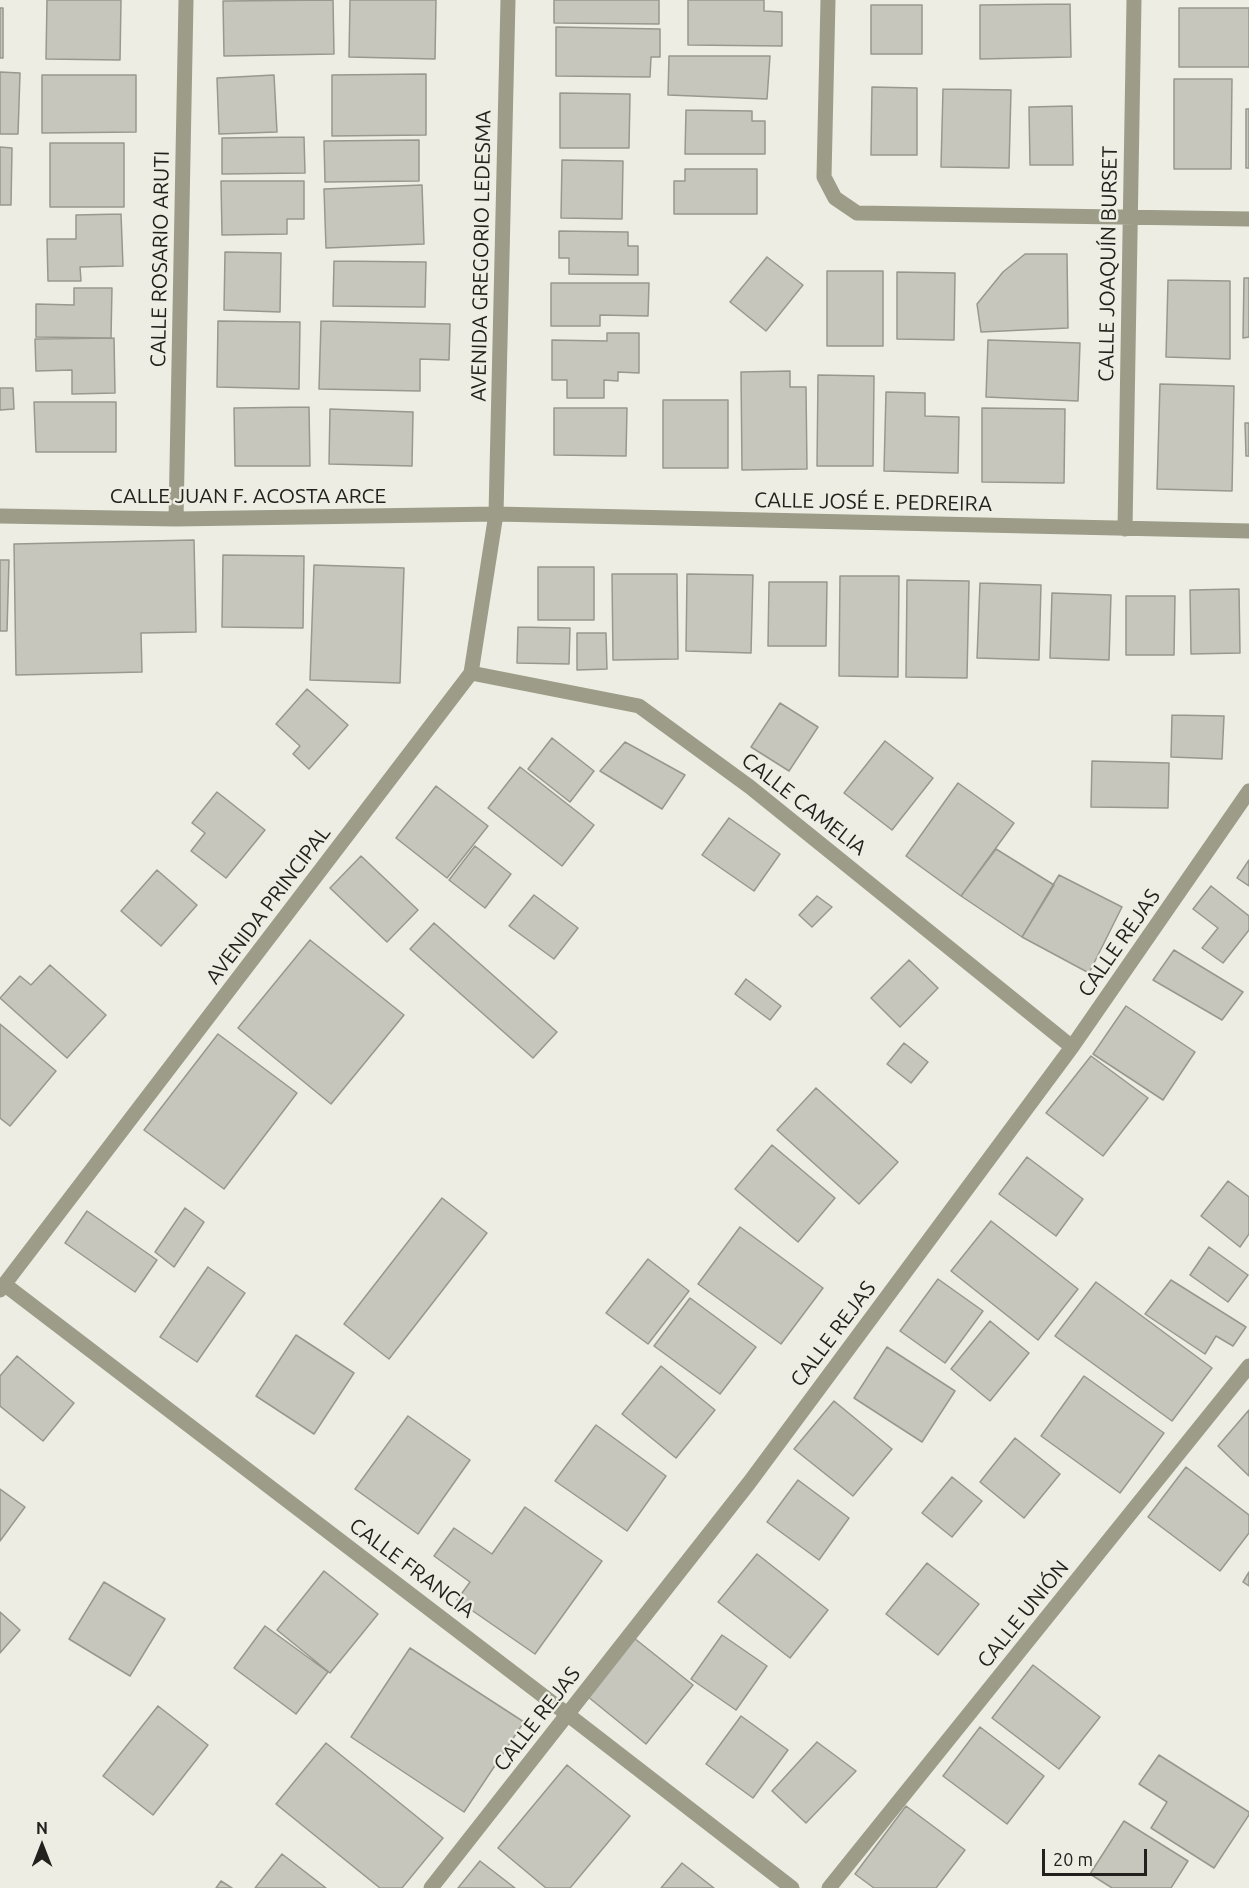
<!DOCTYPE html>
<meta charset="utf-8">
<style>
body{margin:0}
#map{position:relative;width:1249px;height:1888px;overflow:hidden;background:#edede3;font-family:Ubuntu,sans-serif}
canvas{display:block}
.north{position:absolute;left:12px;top:1816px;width:60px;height:60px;-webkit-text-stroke:4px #edede3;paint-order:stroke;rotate:0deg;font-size:16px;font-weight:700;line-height:24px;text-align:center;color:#21211d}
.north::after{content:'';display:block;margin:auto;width:21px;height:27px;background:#21211d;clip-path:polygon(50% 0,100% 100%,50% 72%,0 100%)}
.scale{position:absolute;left:1042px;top:1849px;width:105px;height:27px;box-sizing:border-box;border:3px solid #21211d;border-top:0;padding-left:8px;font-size:18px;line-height:21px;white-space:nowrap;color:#21211d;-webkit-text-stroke:4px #edede3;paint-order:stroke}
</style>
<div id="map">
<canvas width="1249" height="1888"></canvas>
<div class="north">N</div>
<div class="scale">20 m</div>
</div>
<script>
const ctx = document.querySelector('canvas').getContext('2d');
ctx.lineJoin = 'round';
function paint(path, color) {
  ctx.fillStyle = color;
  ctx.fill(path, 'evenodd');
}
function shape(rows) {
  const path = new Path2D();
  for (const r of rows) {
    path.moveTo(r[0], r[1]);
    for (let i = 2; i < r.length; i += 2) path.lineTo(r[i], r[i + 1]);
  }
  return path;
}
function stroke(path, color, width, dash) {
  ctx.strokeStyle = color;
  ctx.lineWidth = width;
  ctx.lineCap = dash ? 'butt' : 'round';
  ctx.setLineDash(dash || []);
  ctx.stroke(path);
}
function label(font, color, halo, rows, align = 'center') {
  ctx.font = font + ' Ubuntu,sans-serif';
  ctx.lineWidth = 5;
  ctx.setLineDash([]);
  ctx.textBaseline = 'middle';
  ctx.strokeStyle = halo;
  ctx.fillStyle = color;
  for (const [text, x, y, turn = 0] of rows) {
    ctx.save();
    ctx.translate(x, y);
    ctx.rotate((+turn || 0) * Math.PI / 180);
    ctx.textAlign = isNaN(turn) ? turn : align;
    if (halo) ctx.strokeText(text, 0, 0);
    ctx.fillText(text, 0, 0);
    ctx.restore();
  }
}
const building = shape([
 [47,0,121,0,120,60,46,59,47,0],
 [333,0,334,54,224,56,223,1,333,0],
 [350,0,436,0,435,59,349,57,350,0],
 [554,0,659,0,659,24,554,23,554,0],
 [688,0,764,0,764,11,782,12,782,46,688,45,688,0],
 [1070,4,1071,57,980,59,980,5,1070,4],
 [871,5,922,5,922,54,871,54,871,5],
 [0,8,3,8,3,58,0,58,0,8],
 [1179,8,1249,8,1249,67,1179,67,1179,8],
 [556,27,660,29,660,57,651,57,650,77,556,76,556,27],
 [669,56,770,56,767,99,668,95,669,56],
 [0,72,20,73,18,134,0,134,0,72],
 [426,74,426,135,332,136,332,75,426,74],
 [42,75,136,75,136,132,42,133,42,75],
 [274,75,277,132,219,134,217,78,274,75],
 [1174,79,1232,79,1231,169,1174,169,1174,79],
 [872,87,917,88,917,155,871,155,872,87],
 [943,89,1011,90,1009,168,941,167,943,89],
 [560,93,630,94,629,148,560,148,560,93],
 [1072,106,1073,165,1030,165,1029,107,1072,106],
 [1246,109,1249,109,1249,168,1246,168,1246,109],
 [686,110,752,111,752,121,765,121,765,154,685,154,686,110],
 [304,137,305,173,222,174,222,138,304,137],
 [419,140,419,181,325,182,324,141,419,140],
 [50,143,124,143,124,207,50,207,50,143],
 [0,147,12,148,11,205,0,205,0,147],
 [562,160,623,161,622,219,561,218,562,160],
 [685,169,757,169,757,214,674,214,674,181,685,181,685,169],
 [221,181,304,181,304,219,287,219,287,234,222,235,221,181],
 [422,185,424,244,326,248,324,189,422,185],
 [121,214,123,266,80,267,81,281,48,281,47,239,76,239,76,215,121,214],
 [559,231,628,232,628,246,638,246,638,275,569,274,569,258,559,258,559,231],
 [225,252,281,253,280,312,224,310,225,252],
 [1025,254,1067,254,1068,328,981,332,977,304,1003,272,1025,254],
 [767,257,803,285,766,331,730,302,767,257],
 [334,261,426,262,425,307,333,306,334,261],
 [827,271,883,271,883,346,827,346,827,271],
 [897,272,955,273,954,340,897,339,897,272],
 [1244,278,1249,278,1249,337,1243,338,1244,278],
 [1168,280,1230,281,1230,359,1166,357,1168,280],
 [551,283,649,283,648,316,600,315,600,326,551,326,551,283],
 [74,288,112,288,111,338,36,337,36,304,74,305,74,288],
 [218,321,300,322,299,389,217,387,218,321],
 [321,321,450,324,449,360,420,359,420,391,319,389,321,321],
 [607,333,639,333,639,373,618,372,618,381,604,380,604,398,567,398,567,380,552,380,552,340,607,341,607,333],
 [114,338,115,393,72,394,72,370,36,371,35,339,114,338],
 [988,340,1080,343,1078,401,986,397,988,340],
 [790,371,790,387,806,387,807,469,742,470,741,372,790,371],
 [818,375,874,376,873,466,817,466,818,375],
 [1160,384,1234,386,1232,491,1157,489,1160,384],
 [0,388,13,388,14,409,0,410,0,388],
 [886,392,925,393,925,416,959,417,958,473,884,471,886,392],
 [663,400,728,400,728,468,663,468,663,400],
 [34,402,116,402,116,452,36,452,34,402],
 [309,407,310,466,235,466,234,408,309,407],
 [554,408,627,408,626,456,554,455,554,408],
 [982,408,1065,409,1064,483,982,482,982,408],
 [330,409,413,412,412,466,329,464,330,409],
 [1245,423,1249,423,1249,456,1246,456,1245,423],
 [194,540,196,632,141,633,142,672,16,675,14,544,194,540],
 [223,555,304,556,303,628,222,627,223,555],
 [0,560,9,560,7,631,0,631,0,560],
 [314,565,404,568,400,683,310,680,314,565],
 [538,567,594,567,594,620,538,620,538,567],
 [612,574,677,574,678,659,613,660,612,574],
 [687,574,753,575,751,653,686,651,687,574],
 [840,576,899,576,898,677,839,676,840,576],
 [907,580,969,581,967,678,906,677,907,580],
 [769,582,827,582,826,646,768,646,769,582],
 [980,583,1041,585,1039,660,977,658,980,583],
 [1239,589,1240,653,1191,654,1190,590,1239,589],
 [1052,593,1111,595,1109,660,1050,658,1052,593],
 [1126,596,1175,596,1174,655,1126,655,1126,596],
 [518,627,570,628,569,664,517,663,518,627],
 [577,633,606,633,607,669,577,670,577,633],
 [307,689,348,725,309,769,293,754,300,746,276,724,307,689],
 [780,703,818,727,789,771,751,747,780,703],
 [1172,715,1224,716,1222,759,1171,757,1172,715],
 [552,738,594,771,570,802,528,769,552,738],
 [885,741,933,778,892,830,844,793,885,741],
 [625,742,685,775,662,809,600,771,625,742],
 [1092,761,1169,763,1168,808,1091,807,1092,761],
 [520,767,594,825,562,866,488,808,520,767],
 [958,783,1014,823,961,896,906,856,958,783],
 [436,786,488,826,447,878,396,838,436,786],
 [217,792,265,830,226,878,191,851,205,833,192,823,217,792],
 [729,818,780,854,754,891,702,855,729,818],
 [475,846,511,874,485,908,449,880,475,846],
 [996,849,1054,885,1022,937,961,896,996,849],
 [361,856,418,910,387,942,330,888,361,856],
 [1249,860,1249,886,1237,878,1249,860],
 [157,870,197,905,161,946,121,911,157,870],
 [1059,875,1122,907,1089,973,1022,937,1059,875],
 [1211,886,1249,916,1249,930,1223,963,1202,948,1218,928,1193,909,1211,886],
 [534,895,578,928,554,959,509,926,534,895],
 [817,896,832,907,812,927,799,915,817,896],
 [434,923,557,1032,533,1058,410,949,434,923],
 [310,940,404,1015,331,1104,238,1028,310,940],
 [1174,950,1243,992,1222,1020,1153,980,1174,950],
 [909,960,938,988,900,1027,871,998,909,960],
 [50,965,106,1015,67,1058,0,998,20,976,31,985,50,965],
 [746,979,781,1006,770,1020,735,994,746,979],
 [1126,1006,1195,1052,1163,1100,1093,1054,1126,1006],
 [0,1024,56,1071,10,1126,0,1118,0,1024],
 [218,1034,297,1093,224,1189,144,1130,218,1034],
 [904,1043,928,1062,911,1083,887,1064,904,1043],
 [1091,1056,1148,1098,1103,1156,1046,1113,1091,1056],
 [816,1088,898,1162,859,1204,777,1130,816,1088],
 [772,1145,835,1198,798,1242,735,1189,772,1145],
 [1027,1157,1083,1199,1056,1236,999,1194,1027,1157],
 [1228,1181,1249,1197,1249,1234,1240,1247,1201,1216,1228,1181],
 [442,1198,487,1233,389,1359,344,1324,442,1198],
 [185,1208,204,1222,174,1267,155,1252,185,1208],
 [87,1211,157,1260,135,1292,65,1243,87,1211],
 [991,1221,1078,1289,1038,1340,951,1271,991,1221],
 [740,1227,823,1288,781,1344,698,1284,740,1227],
 [1209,1247,1248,1275,1228,1302,1190,1275,1209,1247],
 [648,1259,689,1291,648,1344,606,1313,648,1259],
 [208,1267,245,1293,197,1362,160,1337,208,1267],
 [938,1279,983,1311,945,1363,900,1331,938,1279],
 [1171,1280,1246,1327,1233,1346,1216,1336,1205,1354,1145,1314,1171,1280],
 [1096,1282,1212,1368,1172,1421,1055,1336,1096,1282],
 [690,1298,756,1347,720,1394,654,1346,690,1298],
 [990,1321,1029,1353,990,1401,951,1369,990,1321],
 [296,1335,354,1373,314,1434,256,1396,296,1335],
 [887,1347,955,1391,922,1442,854,1398,887,1347],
 [17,1356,74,1403,43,1441,0,1406,0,1376,17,1356],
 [661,1366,715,1410,676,1458,622,1414,661,1366],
 [1084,1376,1164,1433,1120,1493,1041,1436,1084,1376],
 [834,1401,892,1449,853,1496,794,1449,834,1401],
 [1249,1410,1249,1476,1218,1446,1249,1410],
 [408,1416,470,1460,418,1534,355,1489,408,1416],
 [596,1425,666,1476,627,1531,555,1481,596,1425],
 [1015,1438,1060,1474,1024,1518,980,1482,1015,1438],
 [1186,1467,1249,1515,1249,1533,1220,1571,1148,1517,1186,1467],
 [952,1477,982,1501,952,1537,922,1513,952,1477],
 [798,1480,849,1518,819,1560,767,1522,798,1480],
 [0,1489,25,1507,0,1541,0,1489],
 [525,1507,602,1561,535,1654,457,1600,470,1582,434,1556,454,1528,492,1554,525,1507],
 [757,1554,828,1610,790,1658,718,1602,757,1554],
 [927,1563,979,1604,938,1655,886,1614,927,1563],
 [324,1571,378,1614,330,1673,277,1630,324,1571],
 [1249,1572,1249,1586,1243,1582,1249,1572],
 [104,1582,165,1619,130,1676,69,1639,104,1582],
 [0,1612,20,1630,0,1653,0,1612],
 [265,1626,328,1672,296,1714,234,1668,265,1626],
 [722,1635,767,1666,736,1710,691,1679,722,1635],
 [634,1638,693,1685,646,1744,587,1696,634,1638],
 [410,1648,524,1722,464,1812,351,1737,410,1648],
 [1033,1665,1100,1717,1059,1769,992,1718,1033,1665],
 [158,1706,208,1745,153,1815,103,1776,158,1706],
 [741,1716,788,1750,753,1798,706,1764,741,1716],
 [980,1727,1044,1776,1007,1824,943,1776,980,1727],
 [817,1742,856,1771,806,1823,772,1791,817,1742],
 [326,1743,443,1838,402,1888,380,1888,276,1804,326,1743],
 [1159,1755,1249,1812,1249,1815,1214,1868,1151,1828,1167,1802,1139,1784,1159,1755],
 [567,1765,630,1816,570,1888,546,1888,498,1848,567,1765],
 [906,1806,965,1850,936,1888,874,1888,855,1874,906,1806],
 [1124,1821,1188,1861,1171,1888,1112,1888,1090,1874,1124,1821],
 [282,1854,326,1888,255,1888,282,1854],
 [480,1861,515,1888,458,1888,480,1861],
 [682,1863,714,1888,661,1888,682,1863],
 [221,1881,232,1888,216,1888,221,1881]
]);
paint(building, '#c6c6bc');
stroke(building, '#98988e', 1.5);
stroke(shape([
 [828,0,824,177,835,198,857,213,1249,219],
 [0,516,176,519,496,514,1249,531],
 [176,519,186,0],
 [1125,529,1134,0],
 [471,673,639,706,750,787,1072,1047],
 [4,1284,567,1714,792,1888],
 [0,1290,471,673,496,514,508,0],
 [431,1888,749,1483,1072,1047,1249,791],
 [829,1888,1249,1366]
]), '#9c9c88', 15);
label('21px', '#21211d', '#edede3', [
 ["AVENIDA GREGORIO LEDESMA",481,256,-89],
 ["CALLE ROSARIO ARUTI",160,259,-89],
 ["CALLE JOAQUÍN BURSET",1108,264,-89],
 ["CALLE JUAN F. ACOSTA ARCE",248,496],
 ["CALLE JOSÉ E. PEDREIRA",873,502,1],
 ["CALLE CAMELIA",804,804,38],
 ["AVENIDA PRINCIPAL",268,905,-53],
 ["CALLE REJAS",1119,943,-55],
 ["CALLE REJAS",833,1334,-53],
 ["CALLE FRANCIA",412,1568,37],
 ["CALLE UNIÓN",1023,1614,-51],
 ["CALLE REJAS",537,1719,-52]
]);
</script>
